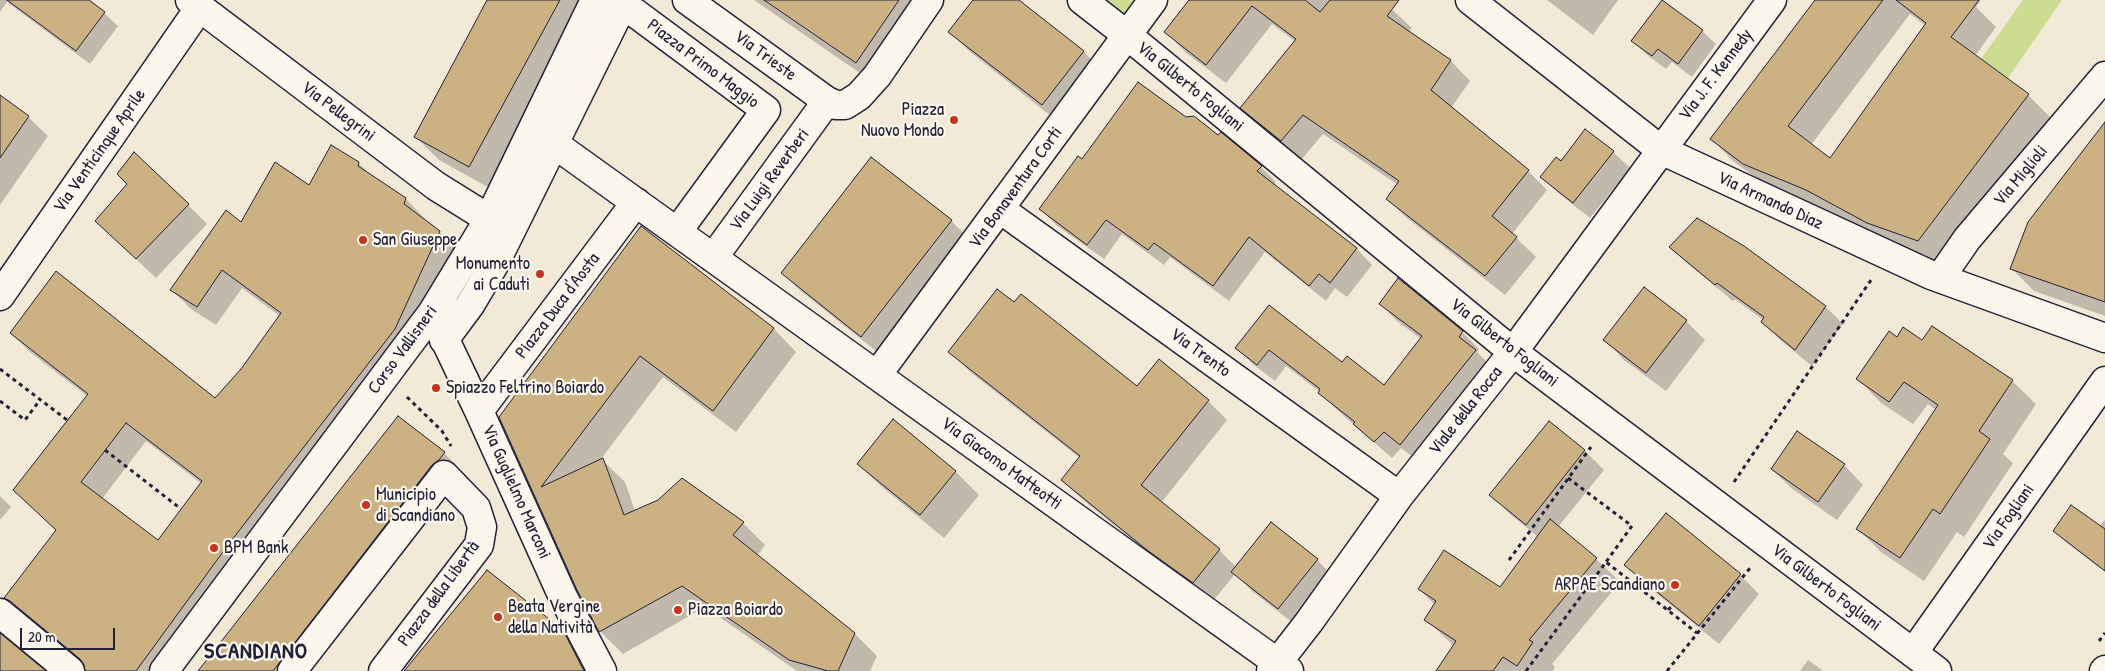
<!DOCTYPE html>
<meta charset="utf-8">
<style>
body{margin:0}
#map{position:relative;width:2105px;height:671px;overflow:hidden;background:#f2e9d7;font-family:"Patrick Hand",sans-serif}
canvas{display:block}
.scale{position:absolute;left:20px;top:628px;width:95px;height:22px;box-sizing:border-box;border:2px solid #22223b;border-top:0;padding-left:6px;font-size:15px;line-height:18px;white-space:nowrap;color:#22223b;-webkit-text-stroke:4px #fbf7ec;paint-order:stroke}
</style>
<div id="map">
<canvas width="2105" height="671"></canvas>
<div class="scale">20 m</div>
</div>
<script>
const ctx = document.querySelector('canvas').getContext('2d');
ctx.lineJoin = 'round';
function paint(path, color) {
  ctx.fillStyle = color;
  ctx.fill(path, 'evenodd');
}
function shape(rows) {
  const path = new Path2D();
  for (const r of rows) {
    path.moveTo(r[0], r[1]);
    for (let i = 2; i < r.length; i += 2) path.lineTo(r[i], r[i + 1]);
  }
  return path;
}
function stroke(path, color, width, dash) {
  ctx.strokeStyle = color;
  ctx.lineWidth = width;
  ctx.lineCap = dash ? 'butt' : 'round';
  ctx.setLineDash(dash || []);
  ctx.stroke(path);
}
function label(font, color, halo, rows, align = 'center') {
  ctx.font = font + ' "Patrick Hand",sans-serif';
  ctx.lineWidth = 4.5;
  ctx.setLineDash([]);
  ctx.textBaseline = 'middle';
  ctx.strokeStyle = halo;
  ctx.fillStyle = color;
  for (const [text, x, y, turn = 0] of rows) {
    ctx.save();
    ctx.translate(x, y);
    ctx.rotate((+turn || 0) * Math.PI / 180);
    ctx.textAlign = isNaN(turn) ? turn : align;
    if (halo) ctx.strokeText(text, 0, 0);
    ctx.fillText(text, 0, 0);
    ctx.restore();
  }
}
paint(shape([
 [1092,0,1134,0,1120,21],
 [2023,0,2062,0,2008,78,1981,59]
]), '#ccdc90');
paint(shape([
 [0,0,87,0,104,13,118,26,90,64,7,2,0,12],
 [488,0,596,0,493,190,439,160,415,136],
 [754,0,941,0,883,89],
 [975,0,1017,0,1084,52,1103,71,1061,124,969,51,950,32],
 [1191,0,1382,0,1412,28,1408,32,1451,61,1470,81,1451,108,1528,171,1547,190,1512,234,1536,257,1505,295,1407,218,1387,199,1398,185,1323,134,1301,160,1262,127,1242,108,1296,42,1272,24,1226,83,1185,52,1166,32],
 [1547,0,1618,0,1593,35],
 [1817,0,1981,0,1976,7,1996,27,1975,56,2028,95,2050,117,1940,262,1890,244,1829,211,1766,185,1733,161,1712,139],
 [1910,14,1926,26,1830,159,1811,145],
 [1702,31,1716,44,1692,77,1672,62,1666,69,1647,55,1633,41],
 [0,97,28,117,48,136,0,205],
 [1185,119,1261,167,1276,182,1274,185,1357,249,1372,265,1347,297,1335,288,1326,301,1265,252,1229,301,1170,257,1164,265,1122,234,1104,259,1056,225,1041,209,1082,160],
 [2105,123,2105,316,2034,291,2011,268],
 [1586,131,1613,152,1630,168,1590,218,1558,193,1542,177,1561,163],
 [872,158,951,221,971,240,881,355,802,292,782,273],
 [358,163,375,179,406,199,425,219,424,221,440,232,459,252,169,671,86,671,86,666,31,620,25,617,6,598,57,531,87,396,31,353,11,333,215,400,242,370,281,317,242,288,216,325,191,309,172,290,242,224],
 [146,441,202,484,159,542,102,499],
 [188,205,207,224,156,278,116,240],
 [641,228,774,329,796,352,736,432,663,377,601,459,625,482,635,511,743,523,765,545,757,556,854,633,877,656,870,671,797,671,705,607,623,654,600,631,500,417],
 [1671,247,1743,247,1826,307,1843,324,1812,366,1779,339,1762,322,1763,320,1735,299,1733,301,1688,264],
 [1381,304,1462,332,1479,349,1477,352,1492,367,1418,461,1401,448,1392,458,1336,409,1320,392,1286,366,1275,381,1254,365,1237,348,1269,307,1342,364,1385,387,1421,339,1397,321],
 [1686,321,1705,340,1666,391,1624,360,1605,340],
 [1932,328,2012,381,2036,404,2003,454,2013,463,1964,537,1957,532,1924,581,1881,552,1858,529,1936,410,1928,404,1913,424,1881,403,1858,379,1897,338,1923,342],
 [950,351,1137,388,1159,361,1208,401,1227,420,1161,503,1219,550,1236,567,1317,560,1336,579,1298,627,1252,591,1235,574,1213,601,1168,569,1082,499,1062,480,1080,458,969,371],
 [399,418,444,453,458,467,445,479,296,671,200,671],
 [893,421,956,472,979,495,944,538,882,487,858,464],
 [1549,422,1585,451,1604,470,1558,527,1596,559,1620,582,1552,664,1555,667,1553,671,1437,671,1454,646,1425,619,1435,605,1419,589,1500,589,1538,537,1510,514,1491,495],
 [1844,465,1863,485,1837,520,1791,488,1772,469],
 [0,496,11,507,0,520],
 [2105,520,2105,572,2066,542,2054,530,2099,527],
 [1626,565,1740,575,1759,594,1719,644,1645,584],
 [562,631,586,655,594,671,406,671],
 [1808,660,1823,671,1800,671]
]), '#0003');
const building = shape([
 [7,0,89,0,105,12,76,51,7,0],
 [487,0,560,0,469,167,414,137,487,0],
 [764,0,899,0,856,63,764,0],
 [973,0,1019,0,1084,51,1042,105,948,32,973,0],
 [1189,0,1305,0,1320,12,1330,0,1399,0,1387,16,1451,60,1431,90,1529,170,1492,216,1517,237,1485,276,1386,199,1399,181,1303,115,1281,141,1240,108,1296,39,1252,6,1206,65,1164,32,1189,0],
 [1662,0,1703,30,1678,64,1658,49,1652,56,1631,41,1662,0],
 [1815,0,1883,0,1788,126,1830,158,1926,23,1896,0,1979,0,1951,37,2029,94,1918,241,1867,223,1806,190,1743,164,1710,139,1815,0],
 [1138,82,1186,117,1194,116,1218,135,1221,132,1262,166,1257,171,1357,248,1330,283,1319,274,1309,286,1249,237,1213,286,1154,243,1148,250,1106,220,1087,245,1039,209,1078,156,1082,159,1138,82],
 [0,95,29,116,0,158,0,95],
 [2105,122,2105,302,2010,269,2028,222,2105,122],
 [1585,129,1614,151,1573,203,1540,177,1556,157,1561,161,1585,129],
 [331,145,359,162,358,166,406,198,404,204,440,231,395,329,228,545,136,671,85,671,84,665,80,659,10,601,4,598,56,530,13,490,88,394,10,333,56,271,215,398,241,369,281,313,222,270,197,307,170,290,226,210,241,222,275,162,309,185,331,145],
 [126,423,202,481,158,540,81,482,126,423],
 [134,152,189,204,136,259,95,221,127,184,117,174,134,152],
 [871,157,952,220,861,337,781,273,871,157],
 [1697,218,1744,246,1826,306,1795,350,1761,322,1764,317,1717,283,1715,285,1669,247,1697,218],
 [641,226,774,328,713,411,640,356,541,487,603,458,624,515,658,500,682,478,744,522,733,535,855,633,838,671,828,671,789,660,682,586,599,632,577,590,499,417,641,226],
 [1398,278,1463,331,1459,337,1476,350,1400,445,1384,432,1374,442,1353,424,1355,422,1318,393,1320,389,1269,350,1257,365,1235,348,1269,305,1342,362,1347,356,1384,385,1422,336,1379,304,1398,278],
 [1644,287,1687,320,1646,373,1603,340,1644,287],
 [997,289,1014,302,1021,294,1137,386,1159,359,1209,400,1141,485,1220,549,1193,583,1147,550,1061,480,1080,456,948,352,997,289],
 [1932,326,2013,380,1979,431,1990,439,1940,514,1933,509,1900,558,1856,529,1938,405,1904,382,1889,402,1856,379,1889,331,1897,337,1903,327,1922,340,1932,326],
 [398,416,445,452,439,460,432,465,273,671,198,671,398,416],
 [893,419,956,471,920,515,857,464,893,419],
 [1549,421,1585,450,1526,525,1489,495,1549,421],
 [1797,431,1845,464,1818,502,1771,469,1797,431],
 [2071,505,2105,529,2105,571,2053,531,2071,505],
 [1666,513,1741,574,1699,626,1624,565,1666,513],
 [1550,519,1597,558,1529,640,1533,642,1517,666,1503,657,1493,671,1436,671,1456,641,1424,620,1436,601,1418,589,1444,550,1500,587,1550,519],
 [1271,522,1318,559,1278,609,1231,572,1271,522],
 [487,570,563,630,584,671,404,671,487,570],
 [0,633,46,671,0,671,0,633]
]);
paint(building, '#ccb182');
stroke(building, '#22223b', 1);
const street = shape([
 [190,0,436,186,489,219],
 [687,0,827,101,836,105,845,105,859,96,877,76,929,0],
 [1082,0,1127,35,1513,352,1937,671],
 [553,143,1289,671],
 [1000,209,1399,496],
 [713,258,827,101],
 [1940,278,1967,239,2105,76],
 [0,296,200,7],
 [437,323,479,411,563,597,602,671],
 [444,340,470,305,495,263,623,4,766,110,677,232],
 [877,375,1153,0],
 [479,411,636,202],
 [0,613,70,671],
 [1913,653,2105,381],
 [164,671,432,313,489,219,595,0],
 [292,671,444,475,476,508,482,527,479,545,383,671],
 [1271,671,1309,622,1399,496,1513,352,1772,0],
 [2104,671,2105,670]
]);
const secondary = shape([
 [1470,0,1661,150,1931,275,2105,338]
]);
stroke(street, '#22223b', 31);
stroke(secondary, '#22223b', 31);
stroke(shape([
 [0,369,67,420],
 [407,397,442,431,451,446],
 [0,401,25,420,40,400],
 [105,450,181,509],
 [1568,478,1632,526,1606,562],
 [1734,482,1871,280],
 [1509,560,1591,447],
 [1668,610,1673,605],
 [2099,641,2105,633],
 [1526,671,1606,562,1697,633],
 [1667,671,1750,568]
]), '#22223b', 3, [4, 4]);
stroke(street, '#fbf7ec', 28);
stroke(secondary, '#fbf7ec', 28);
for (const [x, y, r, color] of [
 [954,120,5,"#c8321e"],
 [363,240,5,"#c8321e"],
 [540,274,5,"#c8321e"],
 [436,388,5,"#c8321e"],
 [366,505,5,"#c8321e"],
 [214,548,5,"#c8321e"],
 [1675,585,5,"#c8321e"],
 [678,610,5,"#c8321e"],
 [498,617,5,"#c8321e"]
]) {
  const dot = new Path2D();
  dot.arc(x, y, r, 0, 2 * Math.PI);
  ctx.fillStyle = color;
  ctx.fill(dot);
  stroke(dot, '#fbf7ec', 2);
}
label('18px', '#22223b', '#fbf7ec', [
 ["Via Trieste",765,56,36],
 ["Piazza Primo Maggio",703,64,37],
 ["Via J. F. Kennedy",1716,75,-53],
 ["Via Gilberto Fogliani",1190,87,39],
 ["Via Pellegrini",338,112,37],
 ["Via Venticinque Aprile",100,151,-55],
 ["Via Miglioli",2021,176,-50],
 ["Via Luigi Reverberi",770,180,-54],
 ["Via Bonaventura Corti",1016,188,-54],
 ["Via Armando Diaz",1770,201,25],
 ["Piazza Duca d'Aosta",558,306,-53],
 ["Via Gilberto Fogliani",1504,343,38],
 ["Corso Vallisneri",403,350,-54],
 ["Via Trento",1200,353,36],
 ["Viale della Rocca",1466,411,-52],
 ["Via Giacomo Matteotti",1001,464,36],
 ["Via Guglielmo Marconi",516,492,66],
 ["Via Fogliani",2009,517,-55],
 ["Via Gilberto Fogliani",1826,588,37],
 ["Piazza della Libertà",439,594,-54]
]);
label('18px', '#22223b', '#fbf7ec', [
 ["Piazza",944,110,"right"],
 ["Nuovo Mondo",944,131,"right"],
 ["San Giuseppe",373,240],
 ["Monumento",530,264,"right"],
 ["ai Caduti",530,285,"right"],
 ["Spiazzo Feltrino Boiardo",446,388],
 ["Municipio",376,495],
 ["di Scandiano",376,516],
 ["BPM Bank",224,548],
 ["ARPAE Scandiano",1665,585,"right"],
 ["Beata Vergine",508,607],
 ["della Natività",508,628],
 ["Piazza Boiardo",688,610]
], 'left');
ctx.letterSpacing = '1px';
label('bold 22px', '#22223b', '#fbf7ec', [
 ["SCANDIANO",256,652]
]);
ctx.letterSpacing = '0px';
</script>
